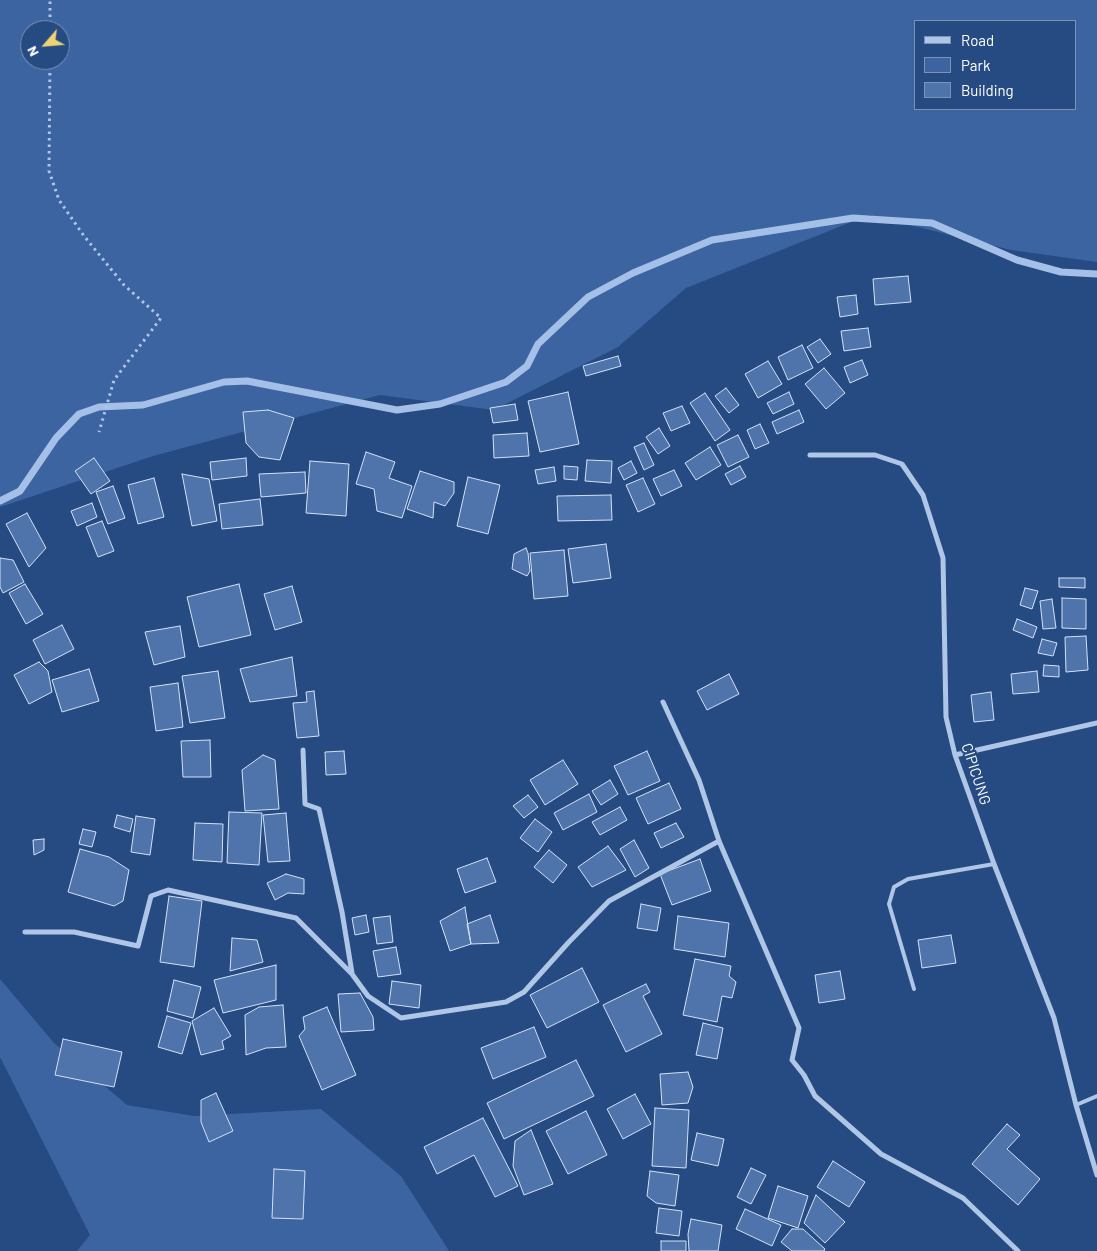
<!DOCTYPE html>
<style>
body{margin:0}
#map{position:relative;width:1097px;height:1251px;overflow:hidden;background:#264b83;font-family:Barlow,sans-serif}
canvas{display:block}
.legend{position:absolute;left:914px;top:20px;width:162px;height:90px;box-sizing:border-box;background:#264b83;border:1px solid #7d93b5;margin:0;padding:6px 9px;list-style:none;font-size:15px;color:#fff}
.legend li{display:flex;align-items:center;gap:10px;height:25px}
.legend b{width:25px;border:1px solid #7d93b5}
.north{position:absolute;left:20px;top:20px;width:50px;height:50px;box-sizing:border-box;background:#264b83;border:1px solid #7d93b5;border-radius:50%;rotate:243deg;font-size:14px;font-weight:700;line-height:20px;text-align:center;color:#fff}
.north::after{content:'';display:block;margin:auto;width:18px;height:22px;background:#f0d274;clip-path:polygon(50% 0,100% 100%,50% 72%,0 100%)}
</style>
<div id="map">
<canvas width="1097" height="1251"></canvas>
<ul class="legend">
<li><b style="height:6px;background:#afc6e7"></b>Road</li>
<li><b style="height:14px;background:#3b64a0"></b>Park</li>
<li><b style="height:14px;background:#4f74ab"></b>Building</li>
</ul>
<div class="north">N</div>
</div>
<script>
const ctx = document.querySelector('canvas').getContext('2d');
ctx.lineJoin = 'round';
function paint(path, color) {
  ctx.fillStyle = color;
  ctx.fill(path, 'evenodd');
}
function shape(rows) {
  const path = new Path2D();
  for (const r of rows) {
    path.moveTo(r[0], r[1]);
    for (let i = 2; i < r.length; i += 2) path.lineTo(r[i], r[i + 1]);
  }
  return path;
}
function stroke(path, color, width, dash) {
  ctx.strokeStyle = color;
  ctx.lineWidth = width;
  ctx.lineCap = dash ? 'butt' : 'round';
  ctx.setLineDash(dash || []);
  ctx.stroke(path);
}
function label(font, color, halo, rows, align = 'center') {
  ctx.font = font + ' Barlow,sans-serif';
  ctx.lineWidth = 4;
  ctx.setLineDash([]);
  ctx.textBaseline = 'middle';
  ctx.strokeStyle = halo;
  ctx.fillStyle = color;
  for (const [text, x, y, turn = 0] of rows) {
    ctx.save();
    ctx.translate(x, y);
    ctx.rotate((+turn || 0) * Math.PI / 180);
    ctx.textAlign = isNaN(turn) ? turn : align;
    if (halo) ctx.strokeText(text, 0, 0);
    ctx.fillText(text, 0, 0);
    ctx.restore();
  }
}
paint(shape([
 [0,0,1097,0,1097,262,1011,250,869,215,686,288,618,347,494,410,380,395,153,456,0,507],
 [916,21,1076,21,1076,109,916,109],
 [30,30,60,30,60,60,30,60],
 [0,979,54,1043,127,1105,194,1116,321,1109,401,1176,449,1251,77,1251,90,1235,0,1057]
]), '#3b64a0');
stroke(shape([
 [0,501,20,491,56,438,79,414,99,407,143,405,224,382,247,381,397,410,440,404,506,382,527,366,538,344,588,297,633,273,712,240,853,218,932,223,1017,260,1061,272,1097,274]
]), '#a4c0e8', 7);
const building = shape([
 [908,276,911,302,875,305,873,279,908,276],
 [856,295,858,314,840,317,837,297,856,295],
 [868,328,871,347,844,351,841,331,868,328],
 [820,339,831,354,818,363,807,347,820,339],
 [802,345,813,368,788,380,778,357,802,345],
 [618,356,621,366,586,376,583,366,618,356],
 [862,360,868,375,850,383,844,367,862,360],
 [768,361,782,384,758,398,745,374,768,361],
 [824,368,845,393,826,409,805,384,824,368],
 [726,388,739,405,729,413,715,396,726,388],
 [568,392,579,444,540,452,528,401,568,392],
 [789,392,794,404,773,414,767,403,789,392],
 [705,393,730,430,715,441,690,403,705,393],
 [515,404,518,420,493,423,490,408,515,404],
 [682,406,690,423,671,431,663,413,682,406],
 [268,410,294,418,280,460,259,457,246,443,243,412,268,410],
 [799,410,804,422,777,434,772,422,799,410],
 [760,424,769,443,755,449,747,430,760,424],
 [659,428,670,446,658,454,646,437,659,428],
 [527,433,529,456,494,458,493,435,527,433],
 [738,435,749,457,728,467,717,445,738,435],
 [644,443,654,465,644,470,634,447,644,443],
 [710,447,721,465,696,480,685,463,710,447],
 [366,452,395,462,389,478,412,486,402,518,377,511,374,489,356,484,366,452],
 [94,458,110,481,91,494,75,471,94,458],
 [246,458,247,476,212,480,210,462,246,458],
 [587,460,612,461,611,483,585,481,587,460],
 [310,461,349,464,346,516,306,513,310,461],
 [631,461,637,473,624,480,618,468,631,461],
 [564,466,578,467,577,480,564,479,564,466],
 [740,466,746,477,731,485,725,474,740,466],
 [554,467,556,481,538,484,535,470,554,467],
 [674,470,682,486,661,496,653,479,674,470],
 [420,471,454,482,454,493,445,506,434,502,433,518,407,509,420,471],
 [305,472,306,493,261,497,259,474,305,472],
 [182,474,209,479,217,521,192,526,182,474],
 [468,477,500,485,488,534,457,526,468,477],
 [154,478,164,517,138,524,128,485,154,478],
 [643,478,655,504,638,512,626,485,643,478],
 [113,486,125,518,108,524,96,492,113,486],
 [611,495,612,520,558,521,557,496,611,495],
 [260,499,263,525,222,529,219,504,260,499],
 [92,503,97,517,77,526,71,511,92,503],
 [27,513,46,548,29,567,6,524,27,513],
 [102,521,114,551,98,557,86,527,102,521],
 [606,544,611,578,573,583,568,549,606,544],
 [526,548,528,553,530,571,527,576,512,569,514,554,526,548],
 [564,550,568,596,534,599,530,553,564,550],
 [0,558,13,560,24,582,3,593,0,587,0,558],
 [1059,578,1085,578,1085,588,1059,587,1059,578],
 [25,584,43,614,26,624,9,593,25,584],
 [239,584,251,635,199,647,187,597,239,584],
 [292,586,302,622,275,630,264,594,292,586],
 [1025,588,1038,591,1032,609,1020,605,1025,588],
 [1062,598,1086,599,1086,629,1062,628,1062,598],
 [1052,599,1056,628,1043,629,1040,601,1052,599],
 [1017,619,1037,627,1033,638,1013,630,1017,619],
 [62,625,74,649,45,664,33,640,62,625],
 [180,626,185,657,154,665,145,632,180,626],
 [1086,636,1088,670,1066,672,1065,637,1086,636],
 [1042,639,1057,643,1053,656,1038,653,1042,639],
 [292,657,297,696,250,702,240,669,292,657],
 [39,662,48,671,52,692,29,704,14,675,39,662],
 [1044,665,1059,666,1059,677,1043,676,1044,665],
 [89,669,99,701,62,712,52,680,89,669],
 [218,671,225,718,190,723,182,676,218,671],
 [1037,671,1039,692,1013,694,1011,674,1037,671],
 [729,674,739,694,707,710,697,691,729,674],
 [178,683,183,727,156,731,150,687,178,683],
 [314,691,319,736,297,738,293,703,307,702,306,692,314,691],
 [991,692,994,720,974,722,971,695,991,692],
 [210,740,211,777,183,777,181,741,210,740],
 [344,751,346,774,326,775,325,752,344,751],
 [647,751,660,781,628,795,614,766,647,751],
 [263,755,275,760,279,809,245,811,242,770,263,755],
 [563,760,578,784,545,805,530,780,563,760],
 [610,780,618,794,601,805,592,791,610,780],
 [669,783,681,809,648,824,636,798,669,783],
 [589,794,597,812,563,830,554,813,589,794],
 [528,795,538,807,524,818,513,806,528,795],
 [620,807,627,820,600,835,592,822,620,807],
 [229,812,262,813,259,865,227,863,229,812],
 [286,813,290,861,268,862,263,815,286,813],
 [117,815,133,819,130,832,114,827,117,815],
 [136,816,155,819,150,855,131,852,136,816],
 [535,819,552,832,538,852,520,838,535,819],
 [195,823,223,824,222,862,193,860,195,823],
 [676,823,684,837,661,848,654,833,676,823],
 [83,829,96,832,92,847,79,844,83,829],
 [44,839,44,850,34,855,33,840,44,839],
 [634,840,649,868,635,877,620,849,634,840],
 [608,846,626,870,592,887,578,867,608,846],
 [80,849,109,857,129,870,123,901,114,906,68,892,80,849],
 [549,850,567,865,553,883,534,867,549,850],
 [487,858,496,882,465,893,457,869,487,858],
 [700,859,711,891,672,905,660,874,700,859],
 [286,874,304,879,304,894,288,893,275,900,267,883,286,874],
 [169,896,202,901,194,967,160,962,169,896],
 [641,904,661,908,657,931,637,928,641,904],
 [465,907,471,944,450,951,440,921,465,907],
 [366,915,369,932,355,935,352,918,366,915],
 [490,915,499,943,471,944,467,924,490,915],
 [390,916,393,942,377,944,373,918,390,916],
 [678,916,729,923,725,957,674,949,678,916],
 [951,935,956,963,922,968,918,940,951,935],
 [232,938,257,940,263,962,230,971,232,938],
 [396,947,401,974,378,977,373,951,396,947],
 [695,959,731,966,729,976,736,982,732,998,722,996,717,1022,683,1015,695,959],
 [276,965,276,1000,223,1013,214,980,276,965],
 [582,968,599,1002,547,1028,530,995,582,968],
 [840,971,845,999,819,1003,815,975,840,971],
 [174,980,201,987,193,1018,167,1011,174,980],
 [392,981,421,985,419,1008,389,1004,392,981],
 [646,984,650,992,643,996,662,1034,626,1052,603,1005,646,984],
 [360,993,373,1017,374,1030,341,1032,338,994,360,993],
 [283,1005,286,1047,266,1048,246,1055,245,1015,259,1007,283,1005],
 [327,1007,356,1075,322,1090,299,1036,305,1029,303,1017,327,1007],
 [214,1008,231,1036,222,1041,224,1049,201,1055,192,1021,214,1008],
 [167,1016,191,1023,182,1054,158,1047,167,1016],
 [703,1023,723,1028,717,1059,696,1055,703,1023],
 [534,1027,546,1057,493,1079,481,1048,534,1027],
 [63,1039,122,1052,114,1087,55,1075,63,1039],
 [576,1060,594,1096,504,1139,487,1103,576,1060],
 [688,1072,693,1087,688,1103,662,1105,660,1074,688,1072],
 [216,1093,233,1131,209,1142,201,1122,201,1100,216,1093],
 [635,1094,651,1124,623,1139,607,1109,635,1094],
 [655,1108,689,1110,686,1168,652,1166,655,1108],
 [586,1111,607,1155,568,1174,546,1131,586,1111],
 [483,1118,518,1186,495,1197,474,1155,437,1174,424,1147,483,1118],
 [1007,1124,1020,1135,1007,1149,1040,1179,1018,1205,972,1164,1007,1124],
 [531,1130,553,1184,524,1195,513,1166,515,1141,531,1130],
 [697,1133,724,1139,718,1166,691,1160,697,1133],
 [833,1161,865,1182,849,1207,817,1187,833,1161],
 [751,1168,766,1175,751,1204,737,1197,751,1168],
 [274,1169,305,1171,303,1219,272,1218,274,1169],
 [650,1171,679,1175,675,1206,656,1203,647,1196,650,1171],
 [778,1186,808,1196,798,1228,768,1218,778,1186],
 [816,1195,845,1222,825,1243,804,1223,816,1195],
 [659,1208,682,1211,679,1236,656,1233,659,1208],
 [745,1209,781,1225,772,1246,736,1229,745,1209],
 [691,1219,722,1225,718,1251,689,1251,688,1234,691,1219],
 [792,1229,803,1229,825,1249,824,1251,792,1251,781,1242,792,1229],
 [661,1241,686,1241,686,1251,661,1251,661,1241]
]);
paint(building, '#4f74ab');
stroke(building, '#d3e1f6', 1);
stroke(shape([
 [50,30,50,0],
 [50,60,49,171,59,200,84,236,124,285,161,318,114,380,99,432]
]), '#afc6e7', 3, [2.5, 4]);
stroke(shape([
 [914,989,889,904,894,887,908,879,994,864],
 [1076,1105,1097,1096]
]), '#afc6e7', 4);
stroke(shape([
 [810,455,875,455,902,464,923,495,943,558,946,717,955,755,994,864,1054,1018,1076,1105,1097,1175],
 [663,702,699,780,719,841,799,1028,792,1060,804,1075,815,1096,881,1154,963,1198,1018,1251],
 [303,750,305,804,319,809,342,912,352,973],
 [955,755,1097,723],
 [25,932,74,932,138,946,151,896,168,890,296,918,352,974,368,996,401,1018,506,1002,524,992,568,943,609,901,719,841]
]), '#afc6e7', 5);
label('15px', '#fff', '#264b83', [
 ["CIPICUNG",976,774,72]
]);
</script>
